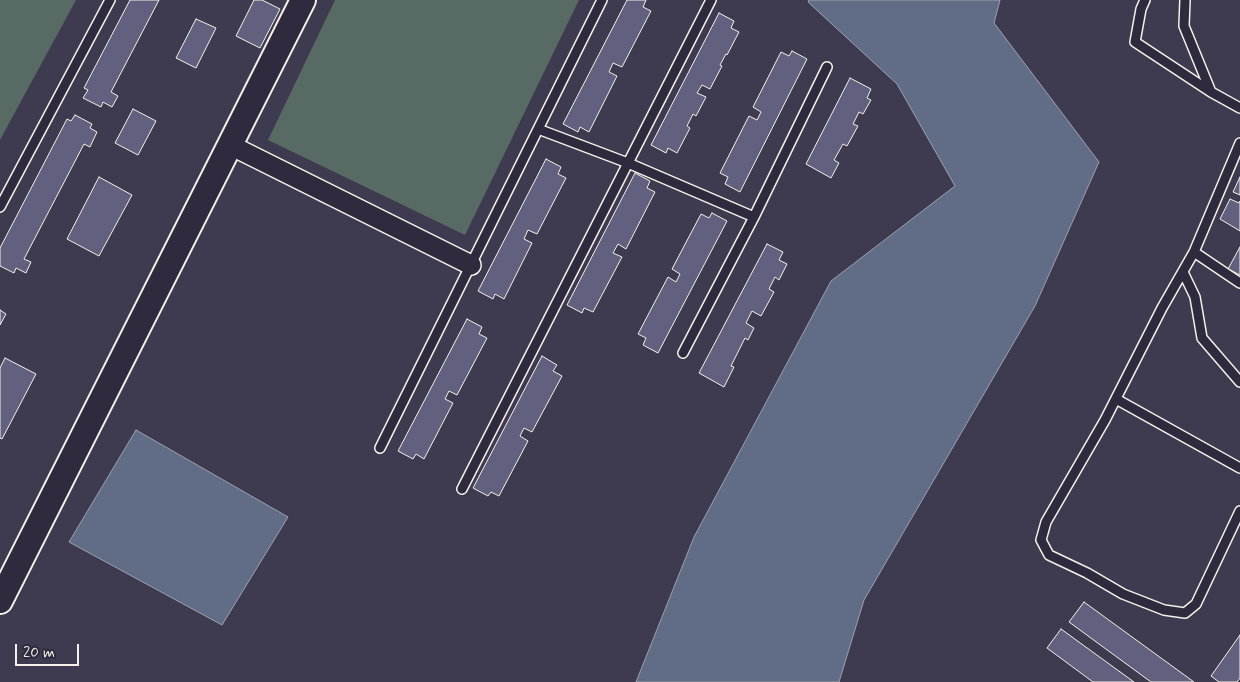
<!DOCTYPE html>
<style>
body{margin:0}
#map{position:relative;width:1240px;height:682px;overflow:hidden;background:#3e3a50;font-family:Mynerve,sans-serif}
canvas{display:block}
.scale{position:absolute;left:15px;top:644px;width:64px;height:22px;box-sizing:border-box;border:2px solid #f4f1e8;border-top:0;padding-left:6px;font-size:15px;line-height:18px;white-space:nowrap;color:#f4f1e8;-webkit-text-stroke:4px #2f2a3d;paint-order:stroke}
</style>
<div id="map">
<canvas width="1240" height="682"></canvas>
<div class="scale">20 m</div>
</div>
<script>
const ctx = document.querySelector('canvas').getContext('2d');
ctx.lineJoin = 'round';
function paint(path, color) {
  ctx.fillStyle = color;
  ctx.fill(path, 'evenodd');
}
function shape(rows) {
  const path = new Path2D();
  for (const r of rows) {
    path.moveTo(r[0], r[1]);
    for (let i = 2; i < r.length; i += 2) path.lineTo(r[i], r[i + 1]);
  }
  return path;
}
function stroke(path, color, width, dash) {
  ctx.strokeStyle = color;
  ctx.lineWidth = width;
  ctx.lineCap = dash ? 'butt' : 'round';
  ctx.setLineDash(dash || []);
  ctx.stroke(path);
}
paint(shape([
 [0,0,76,0,0,140],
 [335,0,579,0,465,235,268,140]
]), '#576a64');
const water = shape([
 [809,0,1000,0,994,23,1099,162,1035,306,864,600,839,682,636,682,694,537,831,281,955,186,897,84,808,2,809,0],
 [136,430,288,517,222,625,69,542,136,430]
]);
paint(water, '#616d86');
stroke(water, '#9ca2ad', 1);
const building = shape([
 [130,0,159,0,111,92,118,96,112,107,103,102,101,107,83,98,88,90,84,88,130,0],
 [254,0,262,0,280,9,260,48,236,36,254,0],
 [627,0,646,0,643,7,651,11,622,67,613,63,609,72,617,76,589,132,580,127,578,132,563,124,627,0],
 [719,13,734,21,731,28,739,32,727,55,726,54,720,65,722,66,710,89,702,85,697,93,706,97,696,116,693,114,687,126,690,128,677,153,668,148,666,153,651,145,719,13],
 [196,19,216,28,196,68,176,58,196,19],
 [792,51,807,59,740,192,725,184,728,177,720,173,749,116,757,120,761,112,753,107,781,52,789,56,792,51],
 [850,78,871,89,867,98,871,100,863,114,859,112,853,124,858,126,847,146,843,144,834,160,839,163,831,178,806,164,850,78],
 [133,109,156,121,138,155,115,143,133,109],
 [75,115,92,124,90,128,97,132,90,147,84,144,24,259,31,262,26,273,16,268,14,273,0,266,0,248,67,119,71,121,75,115],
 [546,159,561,167,558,174,566,178,537,234,528,230,524,239,532,243,504,299,495,294,493,299,478,291,546,159],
 [635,173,650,181,647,188,655,192,626,249,618,244,613,253,622,257,593,312,584,308,582,313,567,305,635,173],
 [99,177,132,195,99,256,67,239,99,177],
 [1240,177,1240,195,1233,192,1240,177],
 [1230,199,1239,203,1240,201,1240,231,1220,219,1230,199],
 [712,213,727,221,658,353,643,345,646,338,638,334,668,277,676,282,680,274,672,269,701,214,709,218,712,213],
 [767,244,783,252,779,260,787,264,779,280,775,277,769,289,774,292,761,316,752,311,746,323,754,328,748,340,745,338,731,366,734,367,724,387,699,373,767,244],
 [1240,247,1240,275,1228,269,1240,247],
 [0,310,6,314,0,325,0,310],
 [467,319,482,327,479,334,487,338,457,395,449,391,445,399,453,403,424,459,416,454,413,459,398,451,467,319],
 [542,356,557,365,553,371,562,376,532,432,524,428,520,436,528,441,499,496,491,492,488,496,473,488,542,356],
 [5,358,36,374,2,439,0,438,0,368,5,358],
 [1084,602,1194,682,1151,682,1069,622,1084,602],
 [1061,629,1134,682,1093,682,1047,648,1061,629],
 [1240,635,1240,678,1237,682,1219,682,1211,676,1240,635]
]);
paint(building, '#61607e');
stroke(building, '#f4f1e8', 1);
const service = shape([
 [1145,0,1141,9,1135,42,1211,92,1240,108],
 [1185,0,1184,26,1211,92],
 [538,129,628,163,754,217],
 [1240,143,1194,252,1240,283],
 [0,207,110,0],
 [1194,252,1162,308,1105,420,1046,522,1041,540,1049,555,1087,573,1123,594,1164,610,1185,613,1196,604,1240,511],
 [1183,272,1195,297,1202,338,1240,382],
 [683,353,754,217,827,67],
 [1116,399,1240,468],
 [380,448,602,0],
 [462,489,711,0]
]);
const minor = shape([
 [230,145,471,265]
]);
const tertiary = shape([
 [0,601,303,0]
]);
stroke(service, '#f4f1e8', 12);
stroke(minor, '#f4f1e8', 22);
stroke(tertiary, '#f4f1e8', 28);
stroke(service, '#2f2a3d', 9);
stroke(minor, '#2f2a3d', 19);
stroke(tertiary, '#2f2a3d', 24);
</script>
